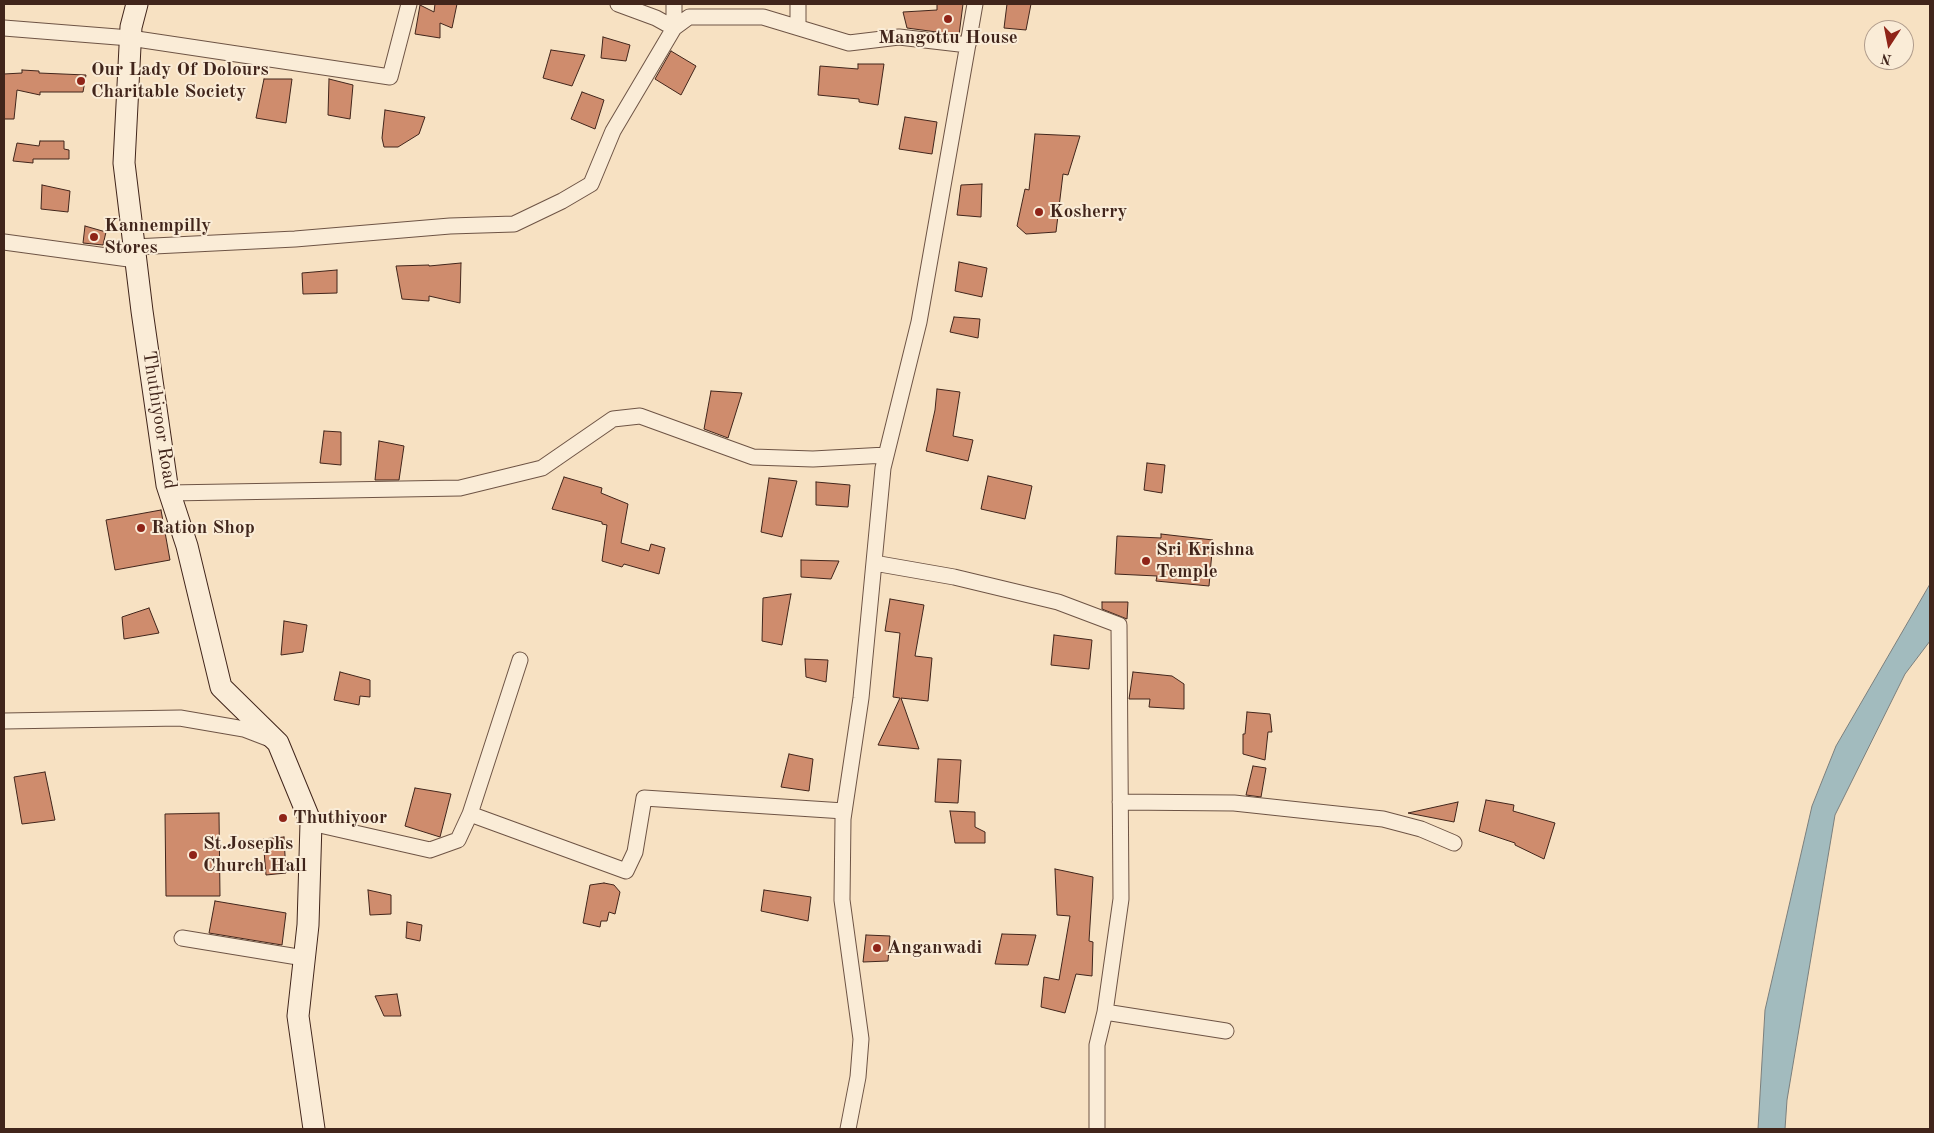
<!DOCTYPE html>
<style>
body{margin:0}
#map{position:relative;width:1934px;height:1133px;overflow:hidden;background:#f7e1c2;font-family:"Old Standard TT",serif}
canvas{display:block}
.frame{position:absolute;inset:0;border:5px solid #41251b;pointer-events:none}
.north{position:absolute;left:1864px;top:20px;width:50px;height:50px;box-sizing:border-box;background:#faecd7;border:1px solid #b09c8c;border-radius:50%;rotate:191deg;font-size:14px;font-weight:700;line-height:20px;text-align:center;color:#41251b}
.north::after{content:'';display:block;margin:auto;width:18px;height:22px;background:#8f2418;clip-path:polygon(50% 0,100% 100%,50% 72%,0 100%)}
</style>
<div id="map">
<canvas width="1934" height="1133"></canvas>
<div class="frame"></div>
<div class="north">N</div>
</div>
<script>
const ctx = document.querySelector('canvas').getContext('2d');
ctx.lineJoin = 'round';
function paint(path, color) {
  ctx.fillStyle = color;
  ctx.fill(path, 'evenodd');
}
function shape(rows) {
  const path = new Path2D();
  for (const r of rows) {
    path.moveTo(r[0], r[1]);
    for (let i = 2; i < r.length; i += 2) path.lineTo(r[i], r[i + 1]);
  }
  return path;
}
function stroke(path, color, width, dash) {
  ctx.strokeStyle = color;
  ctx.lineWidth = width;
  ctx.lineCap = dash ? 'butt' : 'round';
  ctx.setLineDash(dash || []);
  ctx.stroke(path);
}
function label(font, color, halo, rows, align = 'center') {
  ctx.font = font + ' "Old Standard TT",serif';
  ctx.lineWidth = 4;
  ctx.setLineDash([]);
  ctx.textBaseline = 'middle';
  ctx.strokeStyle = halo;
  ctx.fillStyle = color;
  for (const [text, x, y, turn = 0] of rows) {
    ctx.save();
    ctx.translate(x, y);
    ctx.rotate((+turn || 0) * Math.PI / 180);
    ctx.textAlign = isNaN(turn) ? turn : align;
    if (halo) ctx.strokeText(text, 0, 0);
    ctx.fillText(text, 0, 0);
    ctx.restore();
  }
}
const water = shape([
 [1930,584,1930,641,1905,674,1835,815,1787,1100,1785,1129,1758,1129,1765,1010,1812,806,1836,746,1930,584]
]);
paint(water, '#a2bbbe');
stroke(water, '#7b7f7d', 1);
const building = shape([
 [435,4,457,4,452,28,440,23,440,38,415,34,420,5,434,12,435,4],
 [937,4,963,4,959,35,907,28,903,12,937,10,937,4],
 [1007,4,1031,4,1026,30,1004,28,1007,4],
 [603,37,630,45,626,61,601,58,603,37],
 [551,50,585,55,572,86,543,78,551,50],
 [671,51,696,66,681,95,655,79,671,51],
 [858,64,884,64,878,105,859,102,859,99,818,95,820,66,858,69,858,64],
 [22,70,39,71,39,73,86,75,83,92,40,92,40,95,17,90,14,119,4,119,4,74,22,73,22,70],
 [264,79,292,79,286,123,256,118,264,79],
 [329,79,353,85,350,119,328,115,329,79],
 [582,92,604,100,595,129,571,119,582,92],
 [385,110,425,117,419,134,398,147,384,147,382,138,385,110],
 [905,117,937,122,932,154,899,149,905,117],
 [1035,134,1080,136,1068,175,1063,174,1056,232,1026,234,1017,226,1025,189,1029,190,1035,134],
 [40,141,64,141,64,149,69,150,69,159,33,159,33,163,13,161,17,143,39,146,40,141],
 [982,184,981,217,957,215,961,185,982,184],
 [42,185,70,191,68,212,41,209,42,185],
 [85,226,106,232,103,245,83,243,85,226],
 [959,262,987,268,982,297,955,291,959,262],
 [461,263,460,303,429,296,429,301,402,299,396,266,429,265,429,266,461,263],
 [337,270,337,293,303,294,302,273,337,270],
 [954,317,980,319,978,338,950,332,954,317],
 [937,389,960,392,953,436,973,440,968,461,926,451,935,410,937,389],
 [711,391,742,393,728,438,704,429,711,391],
 [324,431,341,432,341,465,320,463,324,431],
 [379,441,404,446,399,480,375,480,379,441],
 [1147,463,1165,465,1162,493,1144,490,1147,463],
 [988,476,1032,486,1025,519,981,509,988,476],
 [564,477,602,488,601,493,628,504,621,543,649,551,651,544,665,548,659,574,624,564,622,567,602,561,607,525,602,524,602,522,552,509,564,477],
 [769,478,797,481,782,537,761,532,769,478],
 [816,482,850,485,848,507,816,505,816,482],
 [161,510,170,560,115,570,106,520,161,510],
 [1161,534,1213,540,1209,586,1156,581,1157,576,1115,574,1117,536,1161,538,1161,534],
 [801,560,839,561,831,579,801,577,801,560],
 [791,594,782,645,762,641,763,598,791,594],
 [890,599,924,605,915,656,932,658,928,701,901,698,919,749,878,745,900,698,893,697,900,633,885,631,890,599],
 [1102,602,1128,602,1127,619,1102,609,1102,602],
 [149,608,159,633,124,639,122,617,149,608],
 [284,621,307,625,303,652,281,655,284,621],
 [1054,635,1092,640,1089,669,1051,665,1054,635],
 [805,659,828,660,826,682,806,677,805,659],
 [340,672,370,680,370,697,360,696,359,705,334,700,340,672],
 [1133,672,1172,676,1184,684,1184,709,1149,707,1150,699,1129,699,1133,672],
 [1247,712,1270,714,1272,732,1268,732,1265,760,1243,754,1243,734,1245,734,1247,712],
 [789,754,813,759,809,791,781,787,789,754],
 [938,759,961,760,958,803,935,802,938,759],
 [1253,766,1266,768,1261,797,1246,795,1253,766],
 [45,772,55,820,22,824,14,777,45,772],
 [415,788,451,794,440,837,405,826,415,788],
 [1486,800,1514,805,1513,811,1555,823,1544,859,1515,845,1515,843,1479,831,1486,800],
 [1458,802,1454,822,1408,813,1458,802],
 [950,811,975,812,975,827,985,832,985,843,955,843,950,811],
 [219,813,220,896,166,896,165,814,219,813],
 [284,837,286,873,266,875,263,839,284,837],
 [1055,869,1093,877,1089,941,1093,942,1092,976,1076,974,1065,1013,1041,1007,1044,977,1059,980,1070,916,1057,915,1055,869],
 [604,883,614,885,620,892,615,914,609,912,607,921,601,921,600,927,583,923,590,885,604,883],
 [368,890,391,895,391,914,370,915,368,890],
 [764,890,811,897,808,921,761,911,764,890],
 [215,901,286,913,282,945,209,933,215,901],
 [407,922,422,925,420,941,406,938,407,922],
 [1002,934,1036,935,1028,965,995,964,1002,934],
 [866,935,890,936,888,961,863,962,866,935],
 [397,994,401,1016,384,1016,375,996,397,994]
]);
paint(building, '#cf8c6d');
stroke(building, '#41251b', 1);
const minor = shape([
 [618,4,656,18,674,28,674,4],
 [798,4,798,27],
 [4,28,130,38,390,77,409,4],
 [4,242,136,260],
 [134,247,295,239,450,226,514,224,562,201,591,184,613,131,674,28,689,17,763,17,849,43,899,37,968,45],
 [169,493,460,488,542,468,613,419,640,416,753,457,813,459,886,455],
 [874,563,954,577,1058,602,1119,625,1121,899,1105,1012,1097,1045,1097,1129],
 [4,721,180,718,244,729,270,739],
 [1120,802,1234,803,1383,819,1421,829,1454,843],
 [470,814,520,660],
 [311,823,430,850,458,840,470,814,626,871,635,852,644,798,844,811],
 [182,938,304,958],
 [1105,1012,1226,1031],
 [848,1129,858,1077,861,1039,842,900,843,819,861,698,883,468,919,322,975,4]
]);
const secondary = shape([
 [137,4,131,27,124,163,142,311,167,485,187,546,221,687,278,743,311,823,308,925,298,1016,314,1129]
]);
stroke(minor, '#6e5445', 17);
stroke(secondary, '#41251b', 23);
stroke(minor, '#faecd7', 15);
stroke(secondary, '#faecd7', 21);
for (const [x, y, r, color] of [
 [948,19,5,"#8f2418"],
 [81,81,5,"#8f2418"],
 [1039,212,5,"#8f2418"],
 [94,237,5,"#8f2418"],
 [141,528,5,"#8f2418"],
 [1146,561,5,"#8f2418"],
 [283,818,5,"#8f2418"],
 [193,855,5,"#8f2418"],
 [877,948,5,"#8f2418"]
]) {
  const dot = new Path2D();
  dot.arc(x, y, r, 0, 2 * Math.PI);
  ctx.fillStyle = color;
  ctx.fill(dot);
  stroke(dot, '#faecd7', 2);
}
label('bold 19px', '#41251b', '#faecd7', [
 ["Mangottu House",948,38,"center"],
 ["Our Lady Of Dolours",91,70],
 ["Charitable Society",91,92],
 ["Kosherry",1049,212],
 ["Kannempilly",104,226],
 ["Stores",104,248],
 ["Ration Shop",151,528],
 ["Sri Krishna",1156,550],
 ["Temple",1156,572],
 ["Thuthiyoor",293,818],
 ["St.Josephs",203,844],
 ["Church Hall",203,866],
 ["Anganwadi",887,948]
], 'left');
label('19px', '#41251b', '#faecd7', [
 ["Thuthiyoor Road",159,420,81]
]);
</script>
